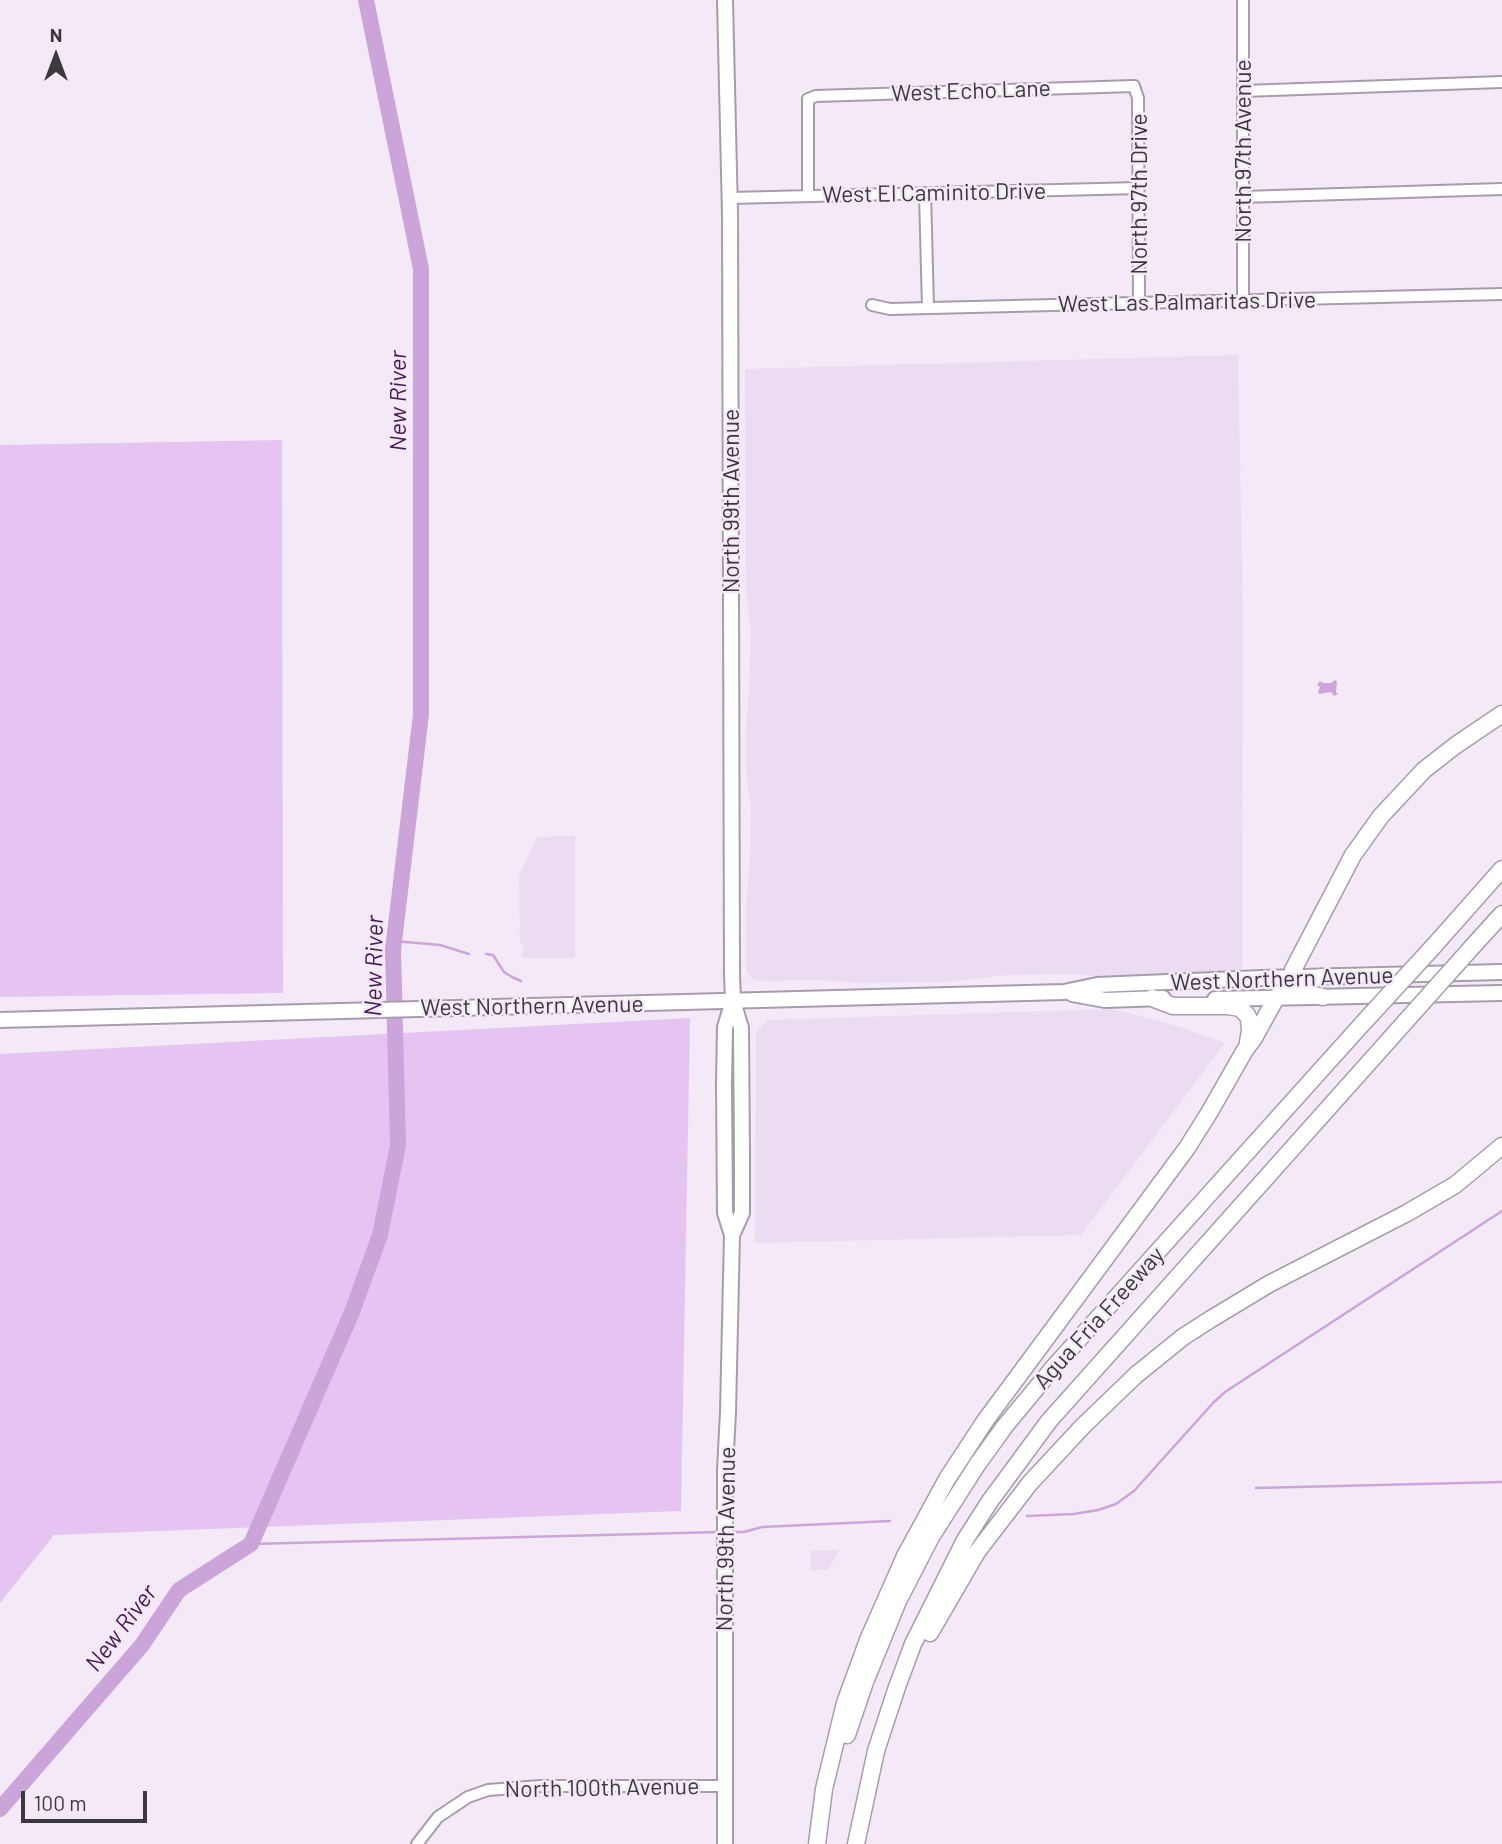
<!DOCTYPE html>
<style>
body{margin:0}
#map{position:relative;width:1502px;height:1844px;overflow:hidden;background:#f4e9f7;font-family:Barlow,sans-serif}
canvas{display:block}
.north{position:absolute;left:21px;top:21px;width:70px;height:70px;-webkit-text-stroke:5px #f4e9f7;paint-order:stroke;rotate:0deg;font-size:19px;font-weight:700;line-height:28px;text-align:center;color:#3c383d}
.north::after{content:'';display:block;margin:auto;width:24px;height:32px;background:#3c383d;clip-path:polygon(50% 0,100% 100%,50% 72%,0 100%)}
.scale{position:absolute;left:21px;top:1791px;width:126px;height:32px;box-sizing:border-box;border:4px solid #3c383d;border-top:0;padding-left:9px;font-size:21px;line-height:24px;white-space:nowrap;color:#3c383d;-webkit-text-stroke:5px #f4e9f7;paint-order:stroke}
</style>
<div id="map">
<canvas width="1502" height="1844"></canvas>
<div class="north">N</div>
<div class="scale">100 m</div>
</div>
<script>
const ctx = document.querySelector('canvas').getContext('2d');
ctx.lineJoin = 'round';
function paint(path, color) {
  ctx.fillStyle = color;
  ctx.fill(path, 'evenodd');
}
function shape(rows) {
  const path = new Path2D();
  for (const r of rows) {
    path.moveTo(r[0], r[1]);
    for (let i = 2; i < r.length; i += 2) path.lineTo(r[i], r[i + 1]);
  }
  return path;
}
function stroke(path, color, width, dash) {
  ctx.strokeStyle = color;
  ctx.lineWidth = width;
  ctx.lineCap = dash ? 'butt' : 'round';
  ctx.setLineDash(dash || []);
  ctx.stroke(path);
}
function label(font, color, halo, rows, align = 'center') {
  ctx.font = font + ' Barlow,sans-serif';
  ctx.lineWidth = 5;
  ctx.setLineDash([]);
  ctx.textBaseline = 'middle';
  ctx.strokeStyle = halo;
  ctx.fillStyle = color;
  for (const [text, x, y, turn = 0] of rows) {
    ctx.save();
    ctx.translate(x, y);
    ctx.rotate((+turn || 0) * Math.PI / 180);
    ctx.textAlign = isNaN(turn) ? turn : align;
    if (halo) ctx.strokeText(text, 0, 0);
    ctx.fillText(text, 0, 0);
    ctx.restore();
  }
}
paint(shape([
 [1238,355,1243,617,1242,972,1106,977,1075,974,1008,975,947,982,859,983,816,980,755,981,748,974,746,968,746,904,750,859,751,806,746,772,746,728,749,692,751,631,746,591,745,369],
 [575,836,575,958,523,958,523,945,520,944,519,876,537,837],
 [1112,1009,1177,1026,1225,1043,1081,1235,755,1243,756,1032,768,1020],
 [838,1550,838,1553,827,1570,811,1570,811,1551]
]), '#ebdcf1');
paint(shape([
 [282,440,283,993,0,997,0,445],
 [690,1018,681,1511,54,1535,0,1603,0,1054]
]), '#e6c4f2');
paint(shape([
 [1335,680,1337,682,1336,692,1338,694,1334,696,1331,692,1319,694,1318,692,1320,687,1317,685,1320,681,1323,683,1331,683]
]), '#cba5d9');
stroke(shape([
 [394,941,440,945,469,954],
 [486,954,493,955,504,972,512,977,521,981],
 [1256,1488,1502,1482],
 [1027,1516,1074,1514,1098,1510,1116,1504,1134,1491,1213,1403,1225,1392,1502,1211],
 [730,1532,744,1532,762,1527,890,1521],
 [251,1544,720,1532]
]), '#cba5d9', 2.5);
stroke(shape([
 [0,1809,142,1645,179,1590,251,1544,352,1312,380,1235,398,1145,393,950,421,714,421,269,366,0]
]), '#cba5d9', 16);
const minor = shape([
 [1243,91,1502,82],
 [925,193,928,308],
 [808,196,808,99,816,96,1134,86,1138,98,1139,303],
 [1243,197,1502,189],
 [730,198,1139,188],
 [1243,302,1243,0],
 [872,305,890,309,1502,294],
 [417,1844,438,1817,468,1797,488,1790,541,1786,725,1786]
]);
const major = shape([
 [725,0,730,214,732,975,733,1001,741,1028,742,1154,742,1213,732,1235],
 [1072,994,1105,1000,1163,998],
 [1215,999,1502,993],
 [0,1020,1064,992,1097,985,1262,978,1502,972],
 [725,1844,725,1470,728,1412,732,1235,725,1213,724,1083,725,1027,733,1001]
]);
const highway = shape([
 [1473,946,1502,914],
 [1432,948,1502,869],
 [1323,997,1310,994,1302,990,1294,977,1293,970,1353,855,1381,816,1424,770,1456,745,1502,714],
 [1152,998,1173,1006,1228,1006,1240,1008,1247,1015,1249,1019,1250,1031,1248,1042],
 [930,1633,977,1552,1030,1483,1083,1426,1136,1375,1183,1337,1211,1319,1269,1284,1407,1213,1455,1185,1502,1146],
 [847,1735,865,1682,898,1601,931,1537,977,1465,1005,1426,1053,1368,1364,1022],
 [817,1844,824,1789,845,1703,868,1640,905,1556,947,1479,985,1421,1187,1148,1209,1113,1245,1050,1254,1038,1276,998,1284,991,1297,984,1321,977],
 [856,1844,876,1751,897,1687,913,1644,965,1540,990,1501,1049,1421,1406,1021]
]);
stroke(minor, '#a79daa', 14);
stroke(major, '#a79daa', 18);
stroke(highway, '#a79daa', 19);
stroke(minor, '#fff', 10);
stroke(major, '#fff', 14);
stroke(highway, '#fff', 16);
const highwayBridge = shape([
 [1406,1021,1473,946],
 [1364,1022,1432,948]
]);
stroke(highwayBridge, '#a79daa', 19, []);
stroke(highwayBridge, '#fff', 16);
label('23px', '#3c383d', '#f4e9f7', [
 ["West Echo Lane",971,91,-2],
 ["North 97th Avenue",1243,151,-90],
 ["West El Caminito Drive",934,193,-1],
 ["North 97th Drive",1139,194,-90],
 ["West Las Palmaritas Drive",1187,302,-1],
 ["North 99th Avenue",731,501,-90],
 ["West Northern Avenue",1282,979,-2],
 ["West Northern Avenue",532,1006,-1],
 ["Agua Fria Freeway",1099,1318,-48],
 ["North 99th Avenue",726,1539,-89],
 ["North 100th Avenue",602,1788,-1]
]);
label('italic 24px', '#481857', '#f4e9f7', [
 ["New River",398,401,-90],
 ["New River",374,966,-89],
 ["New River",121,1628,-53]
]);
</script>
